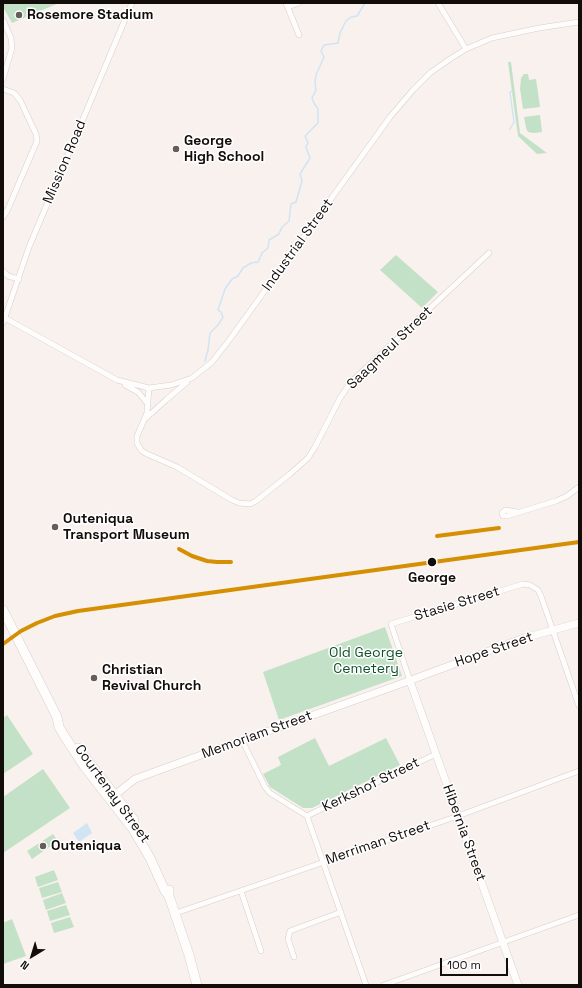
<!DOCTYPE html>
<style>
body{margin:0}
#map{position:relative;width:582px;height:988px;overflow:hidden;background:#f9f1ee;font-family:"Space Grotesk",sans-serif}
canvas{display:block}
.frame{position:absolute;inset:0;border:4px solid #130d0a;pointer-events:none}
.north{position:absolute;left:12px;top:936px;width:40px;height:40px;-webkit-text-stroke:3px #fff;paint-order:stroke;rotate:218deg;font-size:11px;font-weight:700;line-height:16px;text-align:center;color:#130d0a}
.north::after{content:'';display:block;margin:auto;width:14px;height:18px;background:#130d0a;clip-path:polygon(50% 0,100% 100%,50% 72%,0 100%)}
.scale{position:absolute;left:440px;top:958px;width:68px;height:18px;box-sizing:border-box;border:2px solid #130d0a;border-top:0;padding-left:5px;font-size:12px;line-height:14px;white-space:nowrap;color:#130d0a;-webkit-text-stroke:3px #fff;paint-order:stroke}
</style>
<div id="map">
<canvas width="582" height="988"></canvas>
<div class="frame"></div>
<div class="north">N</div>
<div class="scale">100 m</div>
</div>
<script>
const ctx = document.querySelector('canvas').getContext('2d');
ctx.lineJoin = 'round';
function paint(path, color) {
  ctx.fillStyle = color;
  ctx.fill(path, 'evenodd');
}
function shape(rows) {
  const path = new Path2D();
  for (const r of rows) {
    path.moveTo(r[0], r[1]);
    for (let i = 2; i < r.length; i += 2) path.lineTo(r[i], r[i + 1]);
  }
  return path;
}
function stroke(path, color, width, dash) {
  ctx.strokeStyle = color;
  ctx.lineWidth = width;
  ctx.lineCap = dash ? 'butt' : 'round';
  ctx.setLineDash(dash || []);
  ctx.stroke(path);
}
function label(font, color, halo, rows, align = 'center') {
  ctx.font = font + ' "Space Grotesk",sans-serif';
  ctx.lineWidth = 3;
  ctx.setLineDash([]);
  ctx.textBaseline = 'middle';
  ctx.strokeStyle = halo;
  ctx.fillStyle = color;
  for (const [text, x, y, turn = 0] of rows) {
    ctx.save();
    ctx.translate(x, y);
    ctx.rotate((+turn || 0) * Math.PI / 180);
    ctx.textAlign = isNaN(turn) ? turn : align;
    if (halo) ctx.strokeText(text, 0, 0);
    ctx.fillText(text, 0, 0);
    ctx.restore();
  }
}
paint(shape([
 [3,3,59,3,12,23,3,7],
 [508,62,511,62,520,133,547,153,537,154,518,136],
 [524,74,528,74,529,80,536,79,540,107,523,109,520,89,521,78],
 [540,115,542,132,534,133,528,132,526,128,524,117],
 [396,255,438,292,422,308,380,270],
 [385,627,402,676,279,720,263,672],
 [7,715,33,754,3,774,3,718],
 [315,738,329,766,386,738,400,765,312,808,303,808,270,787,263,774,281,765,278,757],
 [43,769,70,808,3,853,3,797],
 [53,834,58,841,32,859,27,851],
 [54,870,58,880,38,887,35,877],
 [58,882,62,892,42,898,39,888],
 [62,893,66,903,46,910,43,900],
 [66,905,70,915,50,921,47,911],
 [70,917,74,927,54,933,51,923],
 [12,919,26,956,3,964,3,923]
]), '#c3e1c7');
paint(shape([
 [87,823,92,833,79,842,73,833]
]), '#d0e4f4');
stroke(shape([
 [510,129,514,122,510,92,512,91],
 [205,361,208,350,210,333,218,325,223,317,221,312,218,310,225,289,232,279,238,276,243,268,251,263,258,262,262,253,268,248,269,240,279,234,282,227,289,221,291,204,296,202,302,181,300,174,310,158,306,147,308,143,305,136,318,123,318,109,314,103,312,98,316,90,315,83,316,75,324,57,321,51,324,45,338,43,340,33,346,21,351,17,357,16,365,3]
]), '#d0e4f4', 1.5);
const street = shape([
 [286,3,299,35],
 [438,3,466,49],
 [288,7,299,3],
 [3,20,11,38,12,48,3,79],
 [3,89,14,93,20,100,36,134,37,141,7,211,3,217],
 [3,271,8,276,19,279],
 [5,318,117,380,149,388,171,385,192,378,212,362,230,339,390,117,413,90,430,73,450,59,466,49,492,38,539,28,579,22],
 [3,323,29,247,132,3],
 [125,385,138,392,147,403],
 [149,388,147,413,137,436,137,443,141,450,145,453,177,467,232,500,239,503,250,504,256,501,290,474,308,458,315,447,340,398,351,382,489,253],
 [145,419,166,400,187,382],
 [517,512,505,510,502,513,503,516,507,516,556,501,567,496,579,487],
 [410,681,391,624,523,584,530,585,538,590,541,596,579,706],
 [242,740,265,787,270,793,307,816,366,985],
 [307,816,436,754],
 [241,891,261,951],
 [176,913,458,816,579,771],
 [294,957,288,939,290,931,341,912],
 [384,985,579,915]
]);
const secondary = shape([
 [410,681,518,985],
 [111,798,135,779,176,764,395,686,524,638,579,623]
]);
const highway = shape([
 [3,610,57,717,59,727,65,737,84,766,133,829,150,858,165,891,169,896],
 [78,748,134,820],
 [169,890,169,896,189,955,197,985]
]);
stroke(street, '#d6cfcc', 6);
stroke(secondary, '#d6cfcc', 8);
stroke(highway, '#d6cfcc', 10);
stroke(street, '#fefdfc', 5);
stroke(secondary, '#fefdfc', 7);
stroke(highway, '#fefdfc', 9);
stroke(shape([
 [437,536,499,528],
 [179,549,192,556,207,561,217,562,231,562],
 [3,644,21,631,37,623,55,616,78,611,579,542]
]), '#d58f02', 4);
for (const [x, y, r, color] of [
 [19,15,4,"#645d5a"],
 [176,149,4,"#645d5a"],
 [55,527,4,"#645d5a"],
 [432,562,5,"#130d0a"],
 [94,678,4,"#645d5a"],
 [43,846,4,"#645d5a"]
]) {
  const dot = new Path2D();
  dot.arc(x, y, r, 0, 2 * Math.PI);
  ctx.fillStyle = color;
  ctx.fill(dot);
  stroke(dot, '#fff', 1.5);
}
label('bold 14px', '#130d0a', '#fff', [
 ["Rosemore Stadium",27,15],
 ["George",184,141],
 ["High School",184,157],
 ["Outeniqua",63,519],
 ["Transport Museum",63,535],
 ["Christian",102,670],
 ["Revival Church",102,686],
 ["Outeniqua",51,846]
], 'left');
label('14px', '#130d0a', '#fff', [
 ["Mission Road",65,162,-67],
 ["Industrial Street",298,245,-54],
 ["Saagmeul Street",390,348,-44],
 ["Stasie Street",457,604,-17],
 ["Hope Street",494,650,-19],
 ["Memoriam Street",257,735,-20],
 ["Kerkshof Street",371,785,-26],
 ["Courtenay Street",112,794,54],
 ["Hibernia Street",464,833,70],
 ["Merriman Street",378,843,-19]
]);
label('bold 14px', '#130d0a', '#fff', [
 ["George",432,578]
]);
label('14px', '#10502b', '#fff', [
 ["Old George",366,653],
 ["Cemetery",366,669]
]);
</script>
